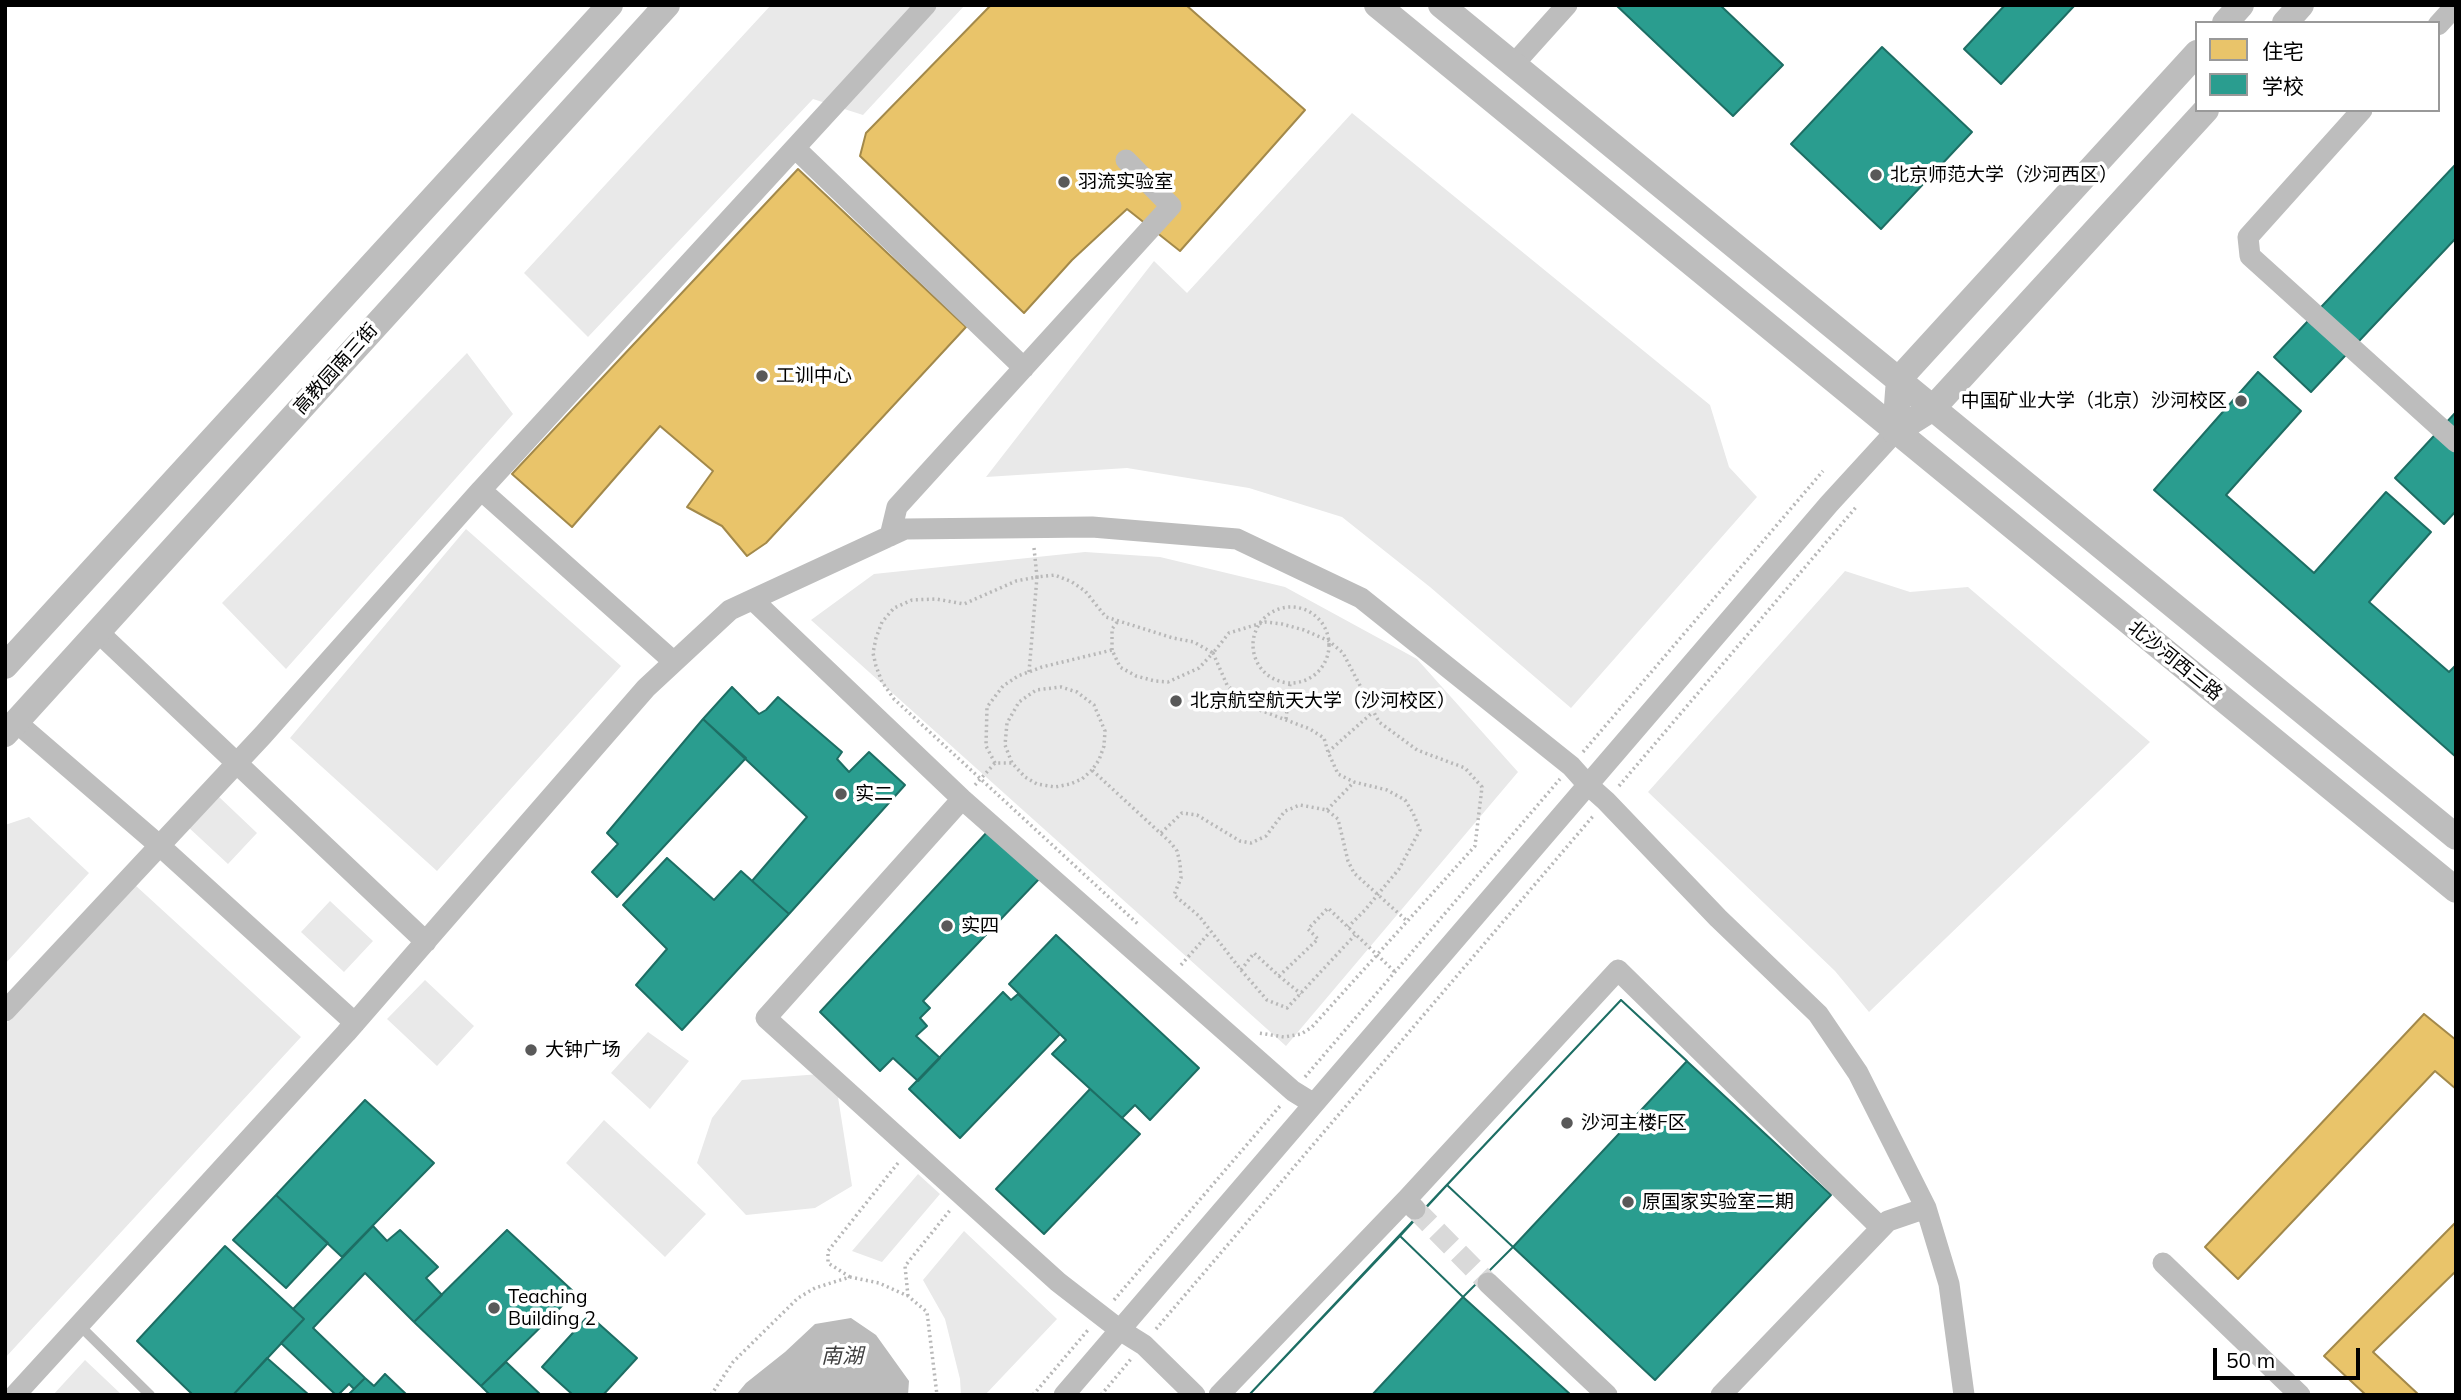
<!DOCTYPE html>
<meta charset="utf-8">
<style>
body{margin:0}
#map{position:relative;width:2461px;height:1400px;overflow:hidden;background:#fff;font-family:Mulish,"Noto Sans SC",sans-serif}
canvas{display:block}
.frame{position:absolute;inset:0;border:7px solid #000;pointer-events:none}
.legend{position:absolute;left:2195px;top:21px;width:245px;height:91px;box-sizing:border-box;background:#fff;border:2px solid #999;margin:0;padding:9px 12px;list-style:none;font-size:21px;color:#000}
.legend li{display:flex;align-items:center;gap:14px;height:35px}
.legend b{width:35px;border:2px solid #999}
.scale{position:absolute;left:2213px;top:1348px;width:147px;height:32px;box-sizing:border-box;border:4px solid #000;border-top:0;padding-left:9px;font-size:21px;line-height:24px;white-space:nowrap;color:#000;-webkit-text-stroke:5px #fff;paint-order:stroke}
</style>
<div id="map">
<canvas width="2461" height="1400"></canvas>
<div class="frame"></div>
<ul class="legend">
<li><b style="height:19px;background:#e9c46a"></b>住宅</li>
<li><b style="height:19px;background:#2a9d8f"></b>学校</li>
</ul>
<div class="scale">50 m</div>
</div>
<script>
const ctx = document.querySelector('canvas').getContext('2d');
ctx.lineJoin = 'round';
function paint(path, color) {
  ctx.fillStyle = color;
  ctx.fill(path, 'evenodd');
}
function shape(rows) {
  const path = new Path2D();
  for (const r of rows) {
    if (r.length === 3) {
      path.moveTo(r[0] + r[2], r[1]);
      path.arc(r[0], r[1], r[2], 0, 2 * Math.PI);
      continue;
    }
    path.moveTo(r[0], r[1]);
    for (let i = 2; i < r.length; i += 2) path.lineTo(r[i], r[i + 1]);
  }
  return path;
}
function stroke(path, color, width, dash) {
  ctx.strokeStyle = color;
  ctx.lineWidth = width;
  ctx.lineCap = dash ? 'butt' : 'round';
  ctx.setLineDash(dash || []);
  ctx.stroke(path);
}
function label(font, color, halo, rows, align = 'center') {
  ctx.font = font + ' Mulish,"Noto Sans SC",sans-serif';
  ctx.lineWidth = 7;
  ctx.setLineDash([]);
  ctx.textBaseline = 'middle';
  ctx.strokeStyle = halo;
  ctx.fillStyle = color;
  for (const [text, x, y, turn = 0] of rows) {
    ctx.save();
    ctx.translate(x, y);
    ctx.rotate((+turn || 0) * Math.PI / 180);
    ctx.textAlign = isNaN(turn) ? turn : align;
    if (halo) ctx.strokeText(text, 0, 0);
    ctx.fillText(text, 0, 0);
    ctx.restore();
  }
}
paint(shape([
 [771,5,965,5,863,115,813,99,588,337,524,273],
 [1352,113,1710,405,1729,467,1757,497,1571,708,1430,587,1342,517,1249,488,1127,468,986,477,1154,261,1187,293],
 [467,353,513,414,286,669,222,603],
 [466,529,621,666,437,871,290,738],
 [1085,552,1160,557,1285,587,1417,659,1518,772,1286,1046,811,620,874,574],
 [1845,571,1910,592,1968,587,2150,742,1869,1012,1835,971,1648,792],
 [217,795,257,833,228,864,187,826],
 [29,817,89,873,5,964,5,825],
 [135,885,301,1037,5,1358,5,1025],
 [330,901,373,941,344,972,301,932],
 [425,980,474,1026,437,1066,387,1019],
 [648,1032,689,1061,650,1109,611,1073],
 [820,1074,838,1097,852,1186,815,1208,746,1215,697,1163,712,1118,742,1080],
 [604,1120,706,1214,665,1257,566,1163],
 [918,1174,940,1194,882,1262,852,1251],
 [964,1231,1057,1319,985,1395,961,1395,960,1379,945,1319,923,1280],
 [85,1360,122,1395,53,1395]
]), '#e9e9e9');
paint(shape([
 [851,1318,876,1335,909,1381,908,1395,736,1395,746,1383,785,1352,815,1324]
]), '#bbb');
const homes = shape([
 [991,5,1186,5,1305,110,1180,251,1127,209,1072,260,1024,313,860,156,866,133,991,5],
 [798,169,966,327,766,543,747,556,722,526,687,507,713,471,660,426,572,527,512,474,798,169],
 [2424,1014,2456,1040,2456,1089,2435,1071,2238,1279,2205,1247,2424,1014],
 [2456,1222,2456,1271,2373,1352,2419,1395,2366,1395,2324,1356,2456,1222]
]);
paint(homes, '#e9c46a');
stroke(homes, '#a3894a', 2);
const schools = shape([
 [1616,5,1720,5,1783,65,1733,116,1616,5],
 [2005,5,2075,5,2001,84,1964,49,2005,5],
 [1882,47,1972,132,1881,229,1791,144,1882,47],
 [2456,164,2456,238,2311,392,2274,357,2456,164],
 [2258,372,2301,411,2226,495,2314,573,2386,492,2431,532,2369,602,2449,672,2456,665,2456,757,2154,490,2258,372],
 [2456,412,2456,511,2444,524,2395,478,2456,412],
 [732,687,759,714,766,710,778,697,842,752,837,759,849,772,869,752,905,785,789,914,752,881,807,817,703,719,732,687],
 [703,719,746,758,617,897,592,872,618,844,607,833,703,719],
 [988,831,1039,879,923,1001,930,1008,920,1018,927,1026,916,1036,940,1058,918,1081,893,1058,880,1071,820,1012,988,831],
 [667,858,714,900,741,871,789,914,682,1030,636,985,667,949,623,905,667,858],
 [1056,935,1199,1068,1150,1120,1135,1105,1122,1118,1052,1054,1066,1040,1009,984,1056,935],
 [1003,992,1011,1000,1018,994,1060,1034,960,1138,909,1089,1003,992],
 [1621,1000,1831,1195,1655,1380,1513,1247,1463,1297,1571,1395,1249,1395,1621,1000],
 [1621,1000,1687,1061,1513,1247,1447,1185,1621,1000],
 [1090,1089,1140,1134,1044,1234,996,1189,1090,1089],
 [365,1100,434,1163,342,1257,276,1195,365,1100],
 [1447,1185,1513,1247,1463,1297,1400,1236,1447,1185],
 [276,1195,328,1243,286,1288,233,1240,276,1195],
 [373,1226,387,1241,400,1230,438,1267,426,1278,442,1295,414,1322,365,1273,313,1328,365,1378,354,1389,349,1384,338,1395,336,1395,281,1343,304,1319,293,1309,373,1226],
 [507,1230,575,1293,481,1386,414,1322,507,1230],
 [1400,1236,1463,1297,1372,1395,1249,1395,1400,1236],
 [225,1246,304,1319,233,1395,193,1395,137,1341,225,1246],
 [589,1315,637,1358,603,1395,573,1395,542,1367,589,1315],
 [267,1358,309,1395,233,1395,267,1358],
 [506,1362,541,1395,490,1395,481,1386,506,1362],
 [385,1374,407,1395,348,1395,365,1378,374,1386,385,1374]
]);
paint(schools, '#2a9d8f');
stroke(schools, '#1d6e64', 2);
stroke(shape([
 [1415,1209,1488,1283]
]), '#d9d9d9', 21, [21, 10]);
stroke(shape([
 [1034,548,1037,577,1016,581,964,604,936,599,912,600,894,608,882,622,876,638,873,653,876,666,882,682,894,699,1139,925],
 [1291,645,38],
 [1112,650,1112,629,1118,621],
 [1029,672,1037,577,1055,575,1072,582,1085,591,1106,617,1173,638,1194,642,1213,653,1229,633,1265,622,1282,624,1304,630,1329,641,1343,653,1379,722,1417,750,1465,768,1482,787,1475,846,1312,1027,1301,1034,1284,1037,1259,1033],
 [1286,719,1290,683],
 [1328,752,1373,712],
 [1583,752,1823,471],
 [995,763,986,746,987,707,1003,686,1018,676,1042,667,1112,650,1120,667,1136,676,1155,681,1168,682,1199,668,1213,653,1227,685,1249,706,1310,729,1324,738,1328,752,1338,774,1354,782,1387,790,1405,800,1413,813,1420,830,1399,869,1365,910,1348,927],
 [1092,770,1082,779,1070,784,1055,787,1037,784,1025,777,1012,763,1005,745,1007,723,1019,702,1036,690,1061,687,1077,692,1094,705,1105,731,1104,746,1099,760,1092,770,1171,843,1177,851,1180,863,1181,878,1174,895,1199,916,1241,970,1254,953,1279,976,1318,939,1308,929,1328,908,1395,972],
 [975,785,995,763,1012,763],
 [1619,786,1857,506],
 [1327,810,1354,782],
 [1161,833,1182,813,1197,815,1240,841,1251,843,1266,836,1285,811,1300,805,1327,810,1338,819,1348,861,1354,873,1407,921],
 [1181,965,1210,932],
 [1241,970,1267,1000,1287,1008,1355,935],
 [1279,976,1301,994],
 [1305,1077,1560,779],
 [850,1277,828,1263,828,1251,898,1163],
 [908,1296,905,1266,951,1209],
 [1114,1300,1280,1106],
 [1156,1329,1594,815],
 [711,1395,733,1362,798,1298,815,1288,850,1277,879,1283,908,1296,927,1312,937,1395],
 [1033,1395,1088,1330],
 [1101,1395,1131,1359]
]), '#b8b8b8', 3.5, [2, 3.5]);
stroke(shape([
 [79,1325,150,1395]
]), '#bdbdbd', 10);
stroke(shape([
 [2438,25,2456,5],
 [1513,65,1567,5],
 [2362,110,2248,237,2250,256,2456,442],
 [795,148,1024,368],
 [481,490,926,5],
 [890,536,897,507,1171,206,1126,160],
 [753,600,962,799,1293,1091,1314,1104],
 [98,632,426,942],
 [16,722,160,846,355,1023],
 [962,799,766,1018,1058,1282,1120,1330,1144,1345,1195,1395],
 [5,1011,263,735,481,490,674,662],
 [1415,1209,1406,1200,1618,970,1881,1228],
 [2163,1263,2300,1395],
 [1488,1283,1607,1395],
 [15,1395,346,1033,646,688,730,610,905,529,1092,527,1237,539,1361,598,1571,766,1588,785,1606,801,1718,918,1818,1014,1858,1073,1926,1208,1949,1284,1964,1395],
 [1064,1395,1829,504,1895,432],
 [1219,1395,1406,1200],
 [1721,1395,1888,1221,1926,1208]
]), '#bdbdbd', 21);
stroke(shape([
 [1377,5,2456,890],
 [1441,5,2456,837],
 [2225,23,2241,5],
 [2285,23,2301,5],
 [1895,432,1899,379,2197,53],
 [1895,432,1933,408,2206,110],
 [5,666,610,5],
 [5,734,667,5]
]), '#bdbdbd', 26);
for (const [x, y, r, color] of [
 [1876,175,7,"#595959"],
 [1064,182,7,"#595959"],
 [762,376,7,"#595959"],
 [2241,401,7,"#595959"],
 [1176,701,7,"#595959"],
 [841,794,7,"#595959"],
 [947,926,7,"#595959"],
 [531,1050,7,"#595959"],
 [1567,1123,7,"#595959"],
 [1628,1202,7,"#595959"],
 [494,1308,7,"#595959"]
]) {
  const dot = new Path2D();
  dot.arc(x, y, r, 0, 2 * Math.PI);
  ctx.fillStyle = color;
  ctx.fill(dot);
  stroke(dot, '#fff', 2.5);
}
label('19px', '#000', '#fff', [
 ["北京师范大学（沙河西区）",1890,175],
 ["羽流实验室",1078,182],
 ["工训中心",776,376],
 ["中国矿业大学（北京）沙河校区",2227,401,"right"],
 ["北京航空航天大学（沙河校区）",1190,701],
 ["实二",855,794],
 ["实四",961,926],
 ["大钟广场",545,1050],
 ["沙河主楼F区",1581,1123],
 ["原国家实验室二期",1642,1202],
 ["Teaching",508,1297],
 ["Building 2",508,1319]
], 'left');
label('19px', '#000', '#fff', [
 ["高教园南三街",336,369,-48],
 ["北沙河西三路",2175,661,39]
]);
label('italic 21px', '#3f3f3f', '#fff', [
 ["南湖",842,1357]
]);
</script>
